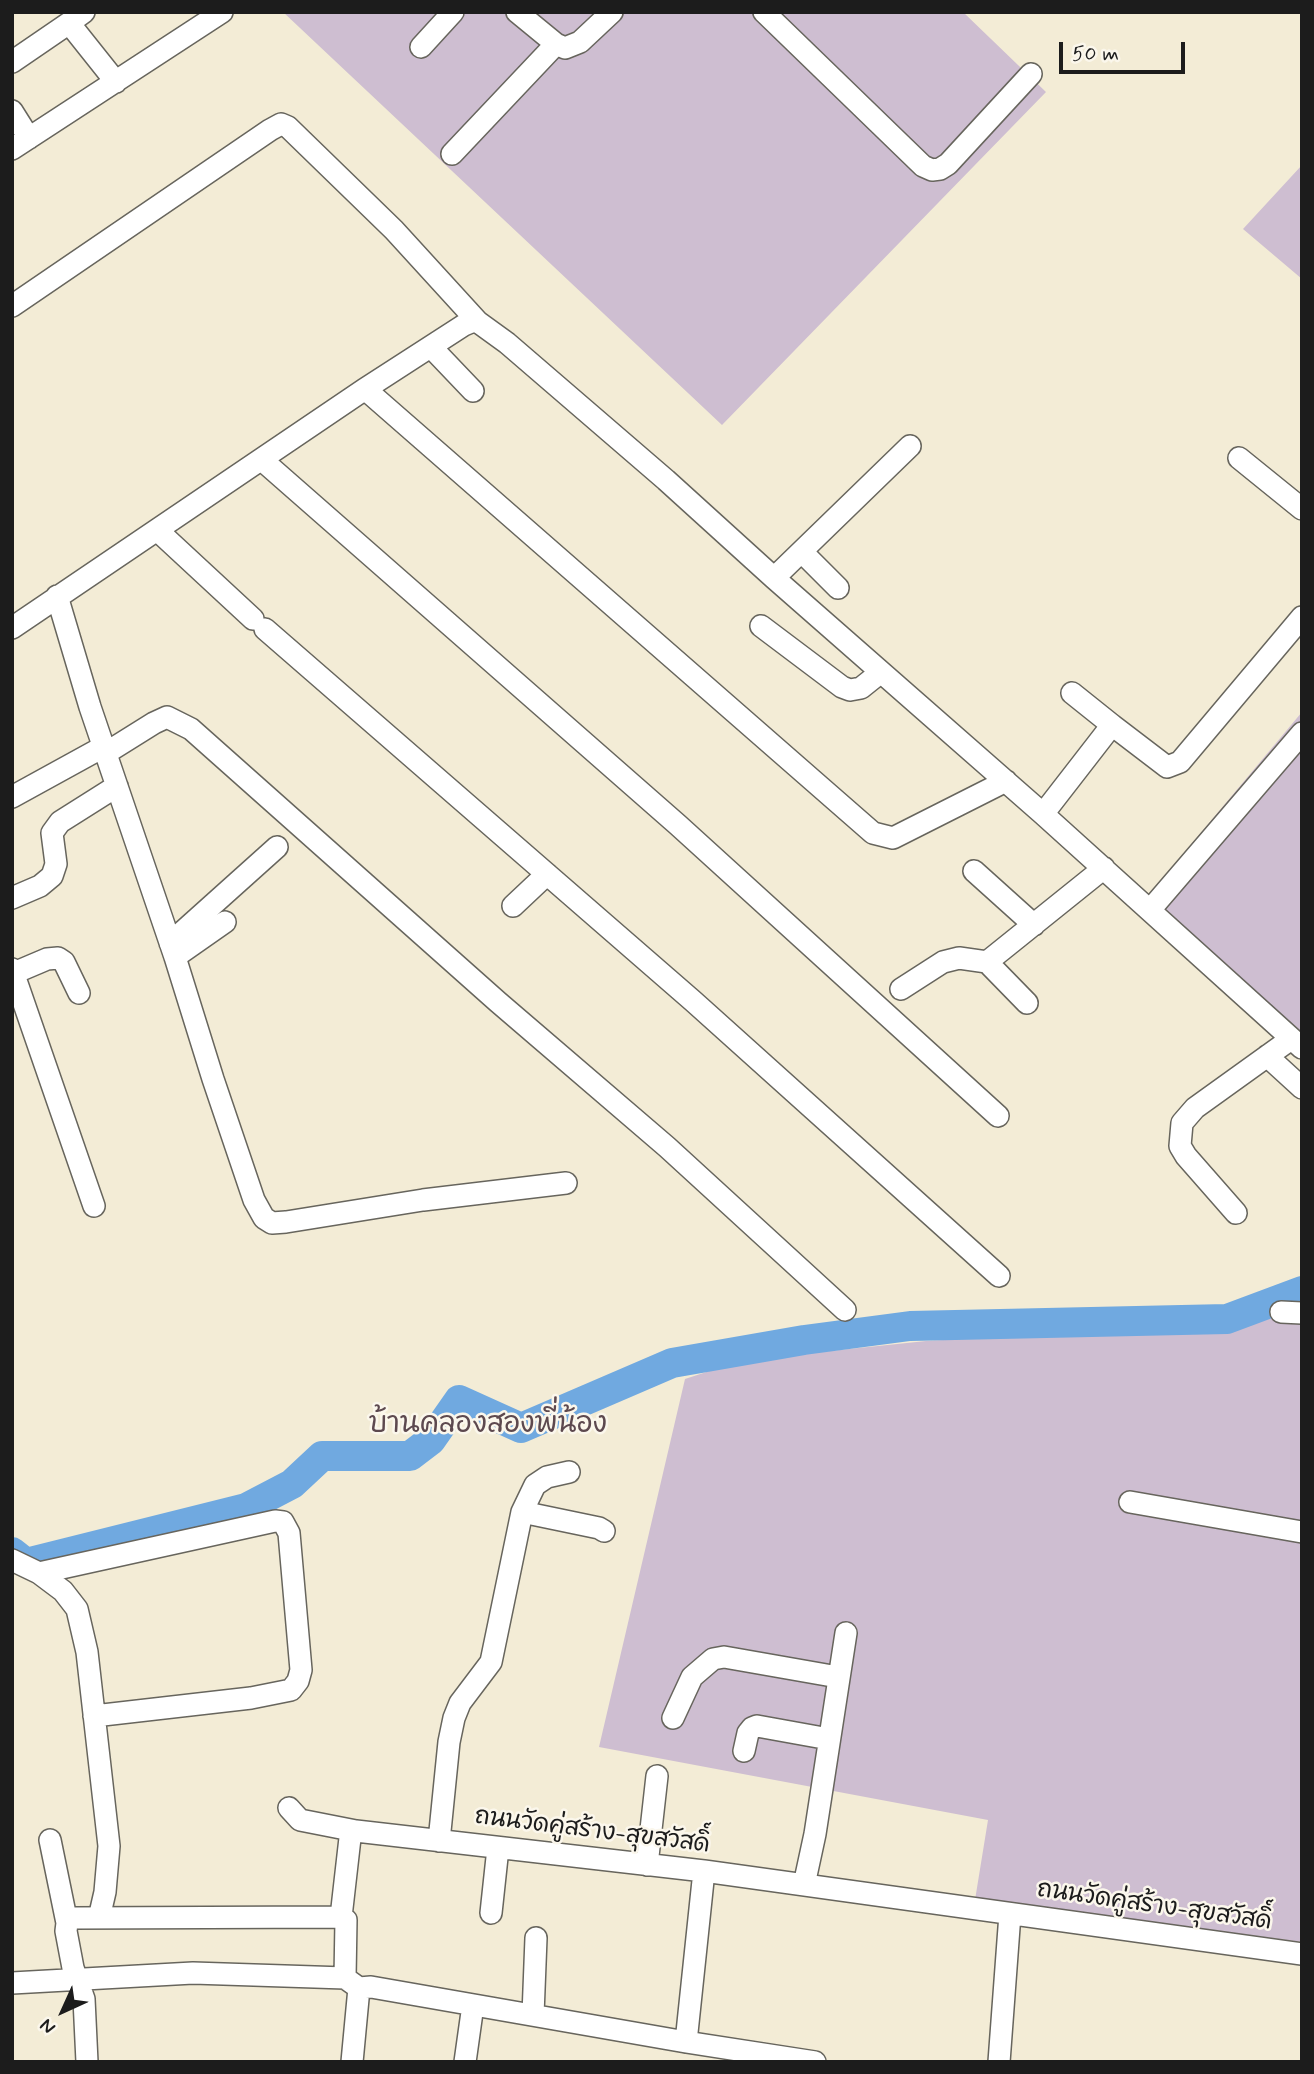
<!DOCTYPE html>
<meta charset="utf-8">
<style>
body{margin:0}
#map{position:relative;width:1314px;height:2074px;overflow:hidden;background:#f3ecd6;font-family:Mynerve,sans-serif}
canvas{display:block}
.frame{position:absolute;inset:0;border:14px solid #1c1c1c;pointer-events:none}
.north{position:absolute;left:28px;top:1976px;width:70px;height:70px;-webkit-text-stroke:5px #fbf7ec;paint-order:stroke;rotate:225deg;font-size:19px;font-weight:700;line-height:28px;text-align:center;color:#1c1c1c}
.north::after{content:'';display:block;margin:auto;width:24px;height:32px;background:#1c1c1c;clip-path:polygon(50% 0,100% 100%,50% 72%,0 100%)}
.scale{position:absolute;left:1059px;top:42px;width:126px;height:32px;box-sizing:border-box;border:4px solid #1c1c1c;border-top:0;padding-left:9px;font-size:21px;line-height:24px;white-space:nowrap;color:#1c1c1c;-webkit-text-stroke:5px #fbf7ec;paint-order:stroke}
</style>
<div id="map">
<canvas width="1314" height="2074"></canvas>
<div class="frame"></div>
<div class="north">N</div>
<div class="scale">50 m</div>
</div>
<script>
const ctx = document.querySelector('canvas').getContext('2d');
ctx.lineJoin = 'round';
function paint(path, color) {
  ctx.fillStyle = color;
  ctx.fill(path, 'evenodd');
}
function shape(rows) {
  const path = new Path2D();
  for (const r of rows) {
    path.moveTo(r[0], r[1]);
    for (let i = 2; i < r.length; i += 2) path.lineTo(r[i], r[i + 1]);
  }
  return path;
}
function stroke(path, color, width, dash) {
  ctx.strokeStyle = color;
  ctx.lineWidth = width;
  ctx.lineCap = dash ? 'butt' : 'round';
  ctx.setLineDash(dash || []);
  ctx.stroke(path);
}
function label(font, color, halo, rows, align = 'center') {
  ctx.font = font + ' Mynerve,"Playpen Sans Thai",sans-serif';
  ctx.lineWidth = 5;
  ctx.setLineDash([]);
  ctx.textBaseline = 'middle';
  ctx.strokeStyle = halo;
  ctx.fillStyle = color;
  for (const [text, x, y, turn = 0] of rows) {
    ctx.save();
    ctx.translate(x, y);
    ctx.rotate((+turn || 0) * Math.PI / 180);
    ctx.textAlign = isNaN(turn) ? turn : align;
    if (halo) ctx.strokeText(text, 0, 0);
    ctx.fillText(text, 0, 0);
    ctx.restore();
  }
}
paint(shape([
 [283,12,963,12,1046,92,722,425],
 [1302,165,1302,279,1243,229],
 [1302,712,1302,1033,1147,897],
 [1302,1291,1302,1942,975,1900,988,1820,599,1747,685,1379,743,1360,926,1341,1164,1327,1266,1304]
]), '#cebed1');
stroke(shape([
 [12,1552,26,1563,246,1508,292,1484,322,1456,410,1456,431,1440,459,1400,521,1428,672,1363,804,1340,910,1326,1227,1319,1302,1291]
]), '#70a9e0', 30);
const minor = shape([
 [84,12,69,23,116,82],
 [517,12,556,44,565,48,580,42,612,12],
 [764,12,923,166,932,170,940,169,948,164,1031,74],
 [421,47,453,12],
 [12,62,69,23],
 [12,111,29,138],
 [12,149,222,12],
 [452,154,556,44],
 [12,306,270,130,281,124,288,127,394,230,478,322,507,343,666,480,774,578,1043,814,1302,1048],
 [431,347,473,391],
 [365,389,873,833,893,838,1006,781],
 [1239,458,1302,509],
 [262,460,678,825,998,1116],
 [157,530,253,619],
 [802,552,838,588],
 [774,578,910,446],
 [57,596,90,707,175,957,213,1079,254,1200,264,1218,272,1223,286,1222,423,1200,566,1183],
 [761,626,842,687,850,690,861,688,881,672],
 [12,628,365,389,464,325,471,322,478,322],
 [265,629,693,1001,999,1276],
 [1072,693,1112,725],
 [106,753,154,723,167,717,191,729,498,1002,667,1147,845,1310],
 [12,797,103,747],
 [1043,814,1112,725,1167,767,1180,762,1302,617],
 [974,871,1034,925],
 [12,898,40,886,52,876,56,864,52,833,60,822,117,786],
 [513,906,547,874],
 [1150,910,1302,733],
 [170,943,277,847],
 [175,957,225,922],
 [987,962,1027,1003],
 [12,969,94,1206],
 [14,973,47,959,58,958,64,962,79,993],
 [901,989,943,962,959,958,987,962,1104,868],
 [1267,1056,1302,1088],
 [1236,1213,1186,1156,1180,1146,1182,1123,1195,1108,1291,1039],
 [1281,1312,1302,1313],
 [1130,1502,1302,1532],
 [522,1512,599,1528,604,1531],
 [12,1560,39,1573,63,1591,77,1609,87,1652,109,1846,105,1892,99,1918],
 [39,1573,275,1521,283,1522,289,1533,301,1670,298,1681,291,1690,251,1698,94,1716],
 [673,1718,692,1677,713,1659,724,1657,838,1677],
 [744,1751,748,1733,752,1728,757,1726,829,1739],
 [289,1808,300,1820,356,1831],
 [50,1840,67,1923],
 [439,1841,449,1742,454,1718,460,1703,491,1662,522,1512,535,1485,547,1477,569,1472],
 [647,1865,657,1776],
 [804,1885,815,1834,846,1633],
 [491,1913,498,1848],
 [341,1917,350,1838,356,1831,704,1871,1302,1954],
 [341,1917,346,1920,345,1978],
 [12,1983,193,1973,345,1978,359,1988,371,1987,686,2042,815,2062],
 [533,2015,536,1938],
 [686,2042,704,1871],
 [87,2062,84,1999,73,1968,66,1931,67,1923,73,1918,341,1917],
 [352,2062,359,1988],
 [465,2062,473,2005],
 [999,2062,1010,1914]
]);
stroke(minor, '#67655d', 24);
stroke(minor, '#fff', 21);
label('24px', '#1c1c1c', '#fbf7ec', [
 ["ถนนวัดคู่สร้าง-สุขสวัสดิ์",592,1832,7],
 ["ถนนวัดคู่สร้าง-สุขสวัสดิ์",1154,1907,8]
]);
label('28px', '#5d494f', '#fbf7ec', [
 ["บ้านคลองสองพี่น้อง",488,1426]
]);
</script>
